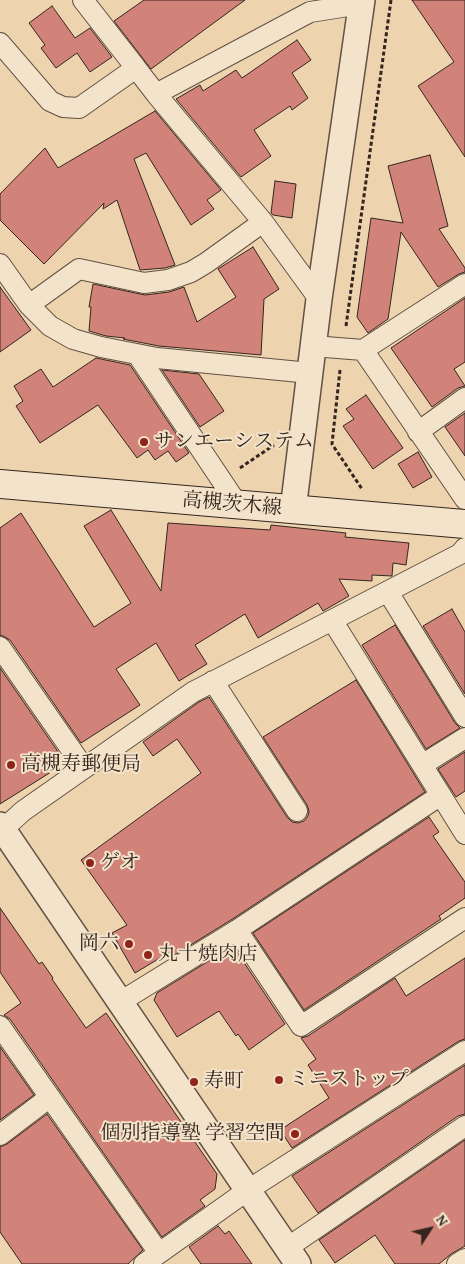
<!DOCTYPE html>
<meta charset="utf-8">
<style>
body{margin:0}
#map{position:relative;width:465px;height:1264px;overflow:hidden;background:#edd4af;font-family:"Gentium Book Plus",serif}
canvas{display:block}
.north{position:absolute;left:405px;top:1204px;width:50px;height:50px;-webkit-text-stroke:4px #f3e3cb;paint-order:stroke;rotate:55deg;font-size:14px;font-weight:700;line-height:20px;text-align:center;color:#34251e}
.north::after{content:'';display:block;margin:auto;width:18px;height:22px;background:#34251e;clip-path:polygon(50% 0,100% 100%,50% 72%,0 100%)}
</style>
<div id="map">
<canvas width="465" height="1264"></canvas>
<div class="north">N</div>
</div>
<script>
const ctx = document.querySelector('canvas').getContext('2d');
ctx.lineJoin = 'round';
function paint(path, color) {
  ctx.fillStyle = color;
  ctx.fill(path, 'evenodd');
}
function shape(rows) {
  const path = new Path2D();
  for (const r of rows) {
    path.moveTo(r[0], r[1]);
    for (let i = 2; i < r.length; i += 2) path.lineTo(r[i], r[i + 1]);
  }
  return path;
}
function stroke(path, color, width, dash) {
  ctx.strokeStyle = color;
  ctx.lineWidth = width;
  ctx.lineCap = dash ? 'butt' : 'round';
  ctx.setLineDash(dash || []);
  ctx.stroke(path);
}
function label(font, color, halo, rows, align = 'center') {
  ctx.font = font + ' "Gentium Book Plus","Noto Serif JP",serif';
  ctx.lineWidth = 4;
  ctx.setLineDash([]);
  ctx.textBaseline = 'middle';
  ctx.strokeStyle = halo;
  ctx.fillStyle = color;
  for (const [text, x, y, turn = 0] of rows) {
    ctx.save();
    ctx.translate(x, y);
    ctx.rotate((+turn || 0) * Math.PI / 180);
    ctx.textAlign = isNaN(turn) ? turn : align;
    if (halo) ctx.strokeText(text, 0, 0);
    ctx.fillText(text, 0, 0);
    ctx.restore();
  }
}
const building = shape([
 [144,0,245,0,151,69,114,21,144,0],
 [412,0,465,0,465,157,418,86,454,62,412,0],
 [52,6,75,38,90,28,112,57,90,72,77,53,56,68,41,48,45,45,29,23,52,6],
 [297,40,311,60,292,73,308,98,292,110,290,106,254,130,271,156,241,177,176,99,200,85,203,91,236,70,242,78,297,40],
 [155,111,221,190,207,200,214,209,191,225,146,153,134,159,175,265,165,268,140,270,117,200,103,209,104,203,44,264,0,220,0,194,45,148,58,168,155,111],
 [430,155,448,226,439,229,465,268,465,272,459,274,438,287,401,232,388,319,368,333,357,317,371,218,403,223,388,166,430,155],
 [275,181,296,184,292,218,273,215,271,213,275,181],
 [253,247,279,289,264,299,261,355,159,346,123,339,125,338,106,336,89,331,91,307,89,307,93,284,145,295,169,292,184,287,197,322,236,297,218,269,253,247],
 [0,287,31,330,0,352,0,287],
 [465,298,465,362,454,369,465,386,458,388,432,407,391,348,465,298],
 [96,358,130,365,189,453,176,462,168,451,155,460,148,450,137,458,98,405,40,443,16,406,23,401,14,386,41,369,53,387,96,358],
 [162,370,199,374,224,411,200,427,162,370],
 [366,395,403,448,373,469,343,426,354,419,346,409,366,395],
 [465,413,465,456,445,427,465,413],
 [418,452,432,477,413,488,398,464,418,452],
 [111,510,161,591,168,523,270,530,271,525,346,533,345,537,409,543,406,565,393,563,392,576,372,575,372,581,339,579,349,596,323,611,318,603,258,638,245,614,195,645,207,664,179,681,156,643,116,669,140,705,81,743,10,640,5,637,0,635,0,528,21,513,94,627,131,603,84,526,111,510],
 [452,609,465,632,465,694,423,626,452,609],
 [395,625,455,723,460,728,426,749,362,645,395,625],
 [0,668,61,756,60,757,59,767,0,804,0,668],
 [356,680,425,792,231,920,168,959,170,952,135,973,112,933,127,925,81,860,201,773,177,739,153,756,143,742,199,702,209,697,287,817,292,822,298,823,304,821,308,816,309,811,307,805,263,737,356,680],
 [465,752,465,791,456,797,438,769,465,752],
 [429,817,439,832,433,836,465,882,465,898,439,916,441,919,304,1010,253,933,429,817],
 [0,908,39,964,42,962,53,978,52,979,86,1028,106,1013,217,1174,215,1189,200,1200,205,1206,162,1237,10,1019,4,1015,21,1003,0,972,0,908],
 [233,946,285,1024,249,1050,238,1034,236,1036,219,1011,177,1037,154,1000,157,993,233,946],
 [465,958,465,1039,459,1041,292,1148,280,1130,329,1098,308,1065,316,1059,301,1038,308,1036,395,978,406,996,465,958],
 [0,1047,34,1095,0,1120,0,1047],
 [465,1065,465,1114,458,1116,318,1213,292,1176,465,1065],
 [47,1114,143,1250,128,1264,22,1264,0,1232,0,1147,7,1144,47,1114],
 [465,1140,465,1246,451,1254,439,1264,395,1264,375,1235,335,1263,319,1240,465,1140],
 [218,1226,225,1234,229,1231,252,1264,201,1264,189,1247,218,1226]
]);
paint(building, '#d28379');
stroke(building, '#34251e', 1);
const minor = shape([
 [83,0,136,68],
 [0,43,50,101,63,107,79,108,136,68,156,94,263,222,319,299],
 [156,94,310,12,361,4],
 [0,264,29,305,79,269,144,283,168,280,191,272,206,263,263,222],
 [29,305,50,326,73,339,101,347,157,358,310,373],
 [313,346,363,350,465,499],
 [363,350,465,284],
 [137,354,238,505],
 [418,432,465,398],
 [388,592,465,717],
 [332,620,465,834],
 [0,647,84,768],
 [213,681,297,811],
 [422,765,465,738],
 [0,832,23,811,193,692,460,554,465,548],
 [237,930,301,1026,465,918],
 [120,1002,237,930,441,795],
 [0,1026,159,1253],
 [0,1135,50,1097],
 [287,1248,465,1126],
 [144,1264,248,1190,465,1051],
 [457,1264,465,1259]
]);
const tertiary = shape([
 [293,510,319,299,362,0],
 [0,825,298,1264]
]);
const secondary = shape([
 [0,484,465,524]
]);
stroke(minor, '#625142', 22);
stroke(tertiary, '#625142', 28);
stroke(secondary, '#34251e', 30);
stroke(shape([
 [346,326,391,0],
 [340,370,332,444,362,489],
 [240,468,274,445]
]), '#34251e', 3, [4, 2.5]);
stroke(minor, '#f3e3cb', 20);
stroke(tertiary, '#f3e3cb', 25);
stroke(secondary, '#f3e3cb', 28);
for (const [x, y, r, color] of [
 [144,442,5,"#8f2418"],
 [11,765,5,"#8f2418"],
 [90,863,5,"#8f2418"],
 [129,944,5,"#8f2418"],
 [148,955,5,"#8f2418"],
 [279,1080,5,"#8f2418"],
 [194,1082,5,"#8f2418"],
 [295,1134,5,"#8f2418"]
]) {
  const dot = new Path2D();
  dot.arc(x, y, r, 0, 2 * Math.PI);
  ctx.fillStyle = color;
  ctx.fill(dot);
  stroke(dot, '#f3e3cb', 2);
}
label('20px', '#34251e', '#f3e3cb', [
 ["サンエーシステム",154,442],
 ["高槻寿郵便局",21,765],
 ["ゲオ",100,863],
 ["岡六",119,944,"right"],
 ["丸十焼肉店",158,955],
 ["ミニストップ",289,1080],
 ["寿町",204,1082],
 ["個別指導塾 学習空間",285,1134,"right"]
], 'left');
label('20px', '#34251e', '#f3e3cb', [
 ["高槻茨木線",232,505,5]
]);
</script>
